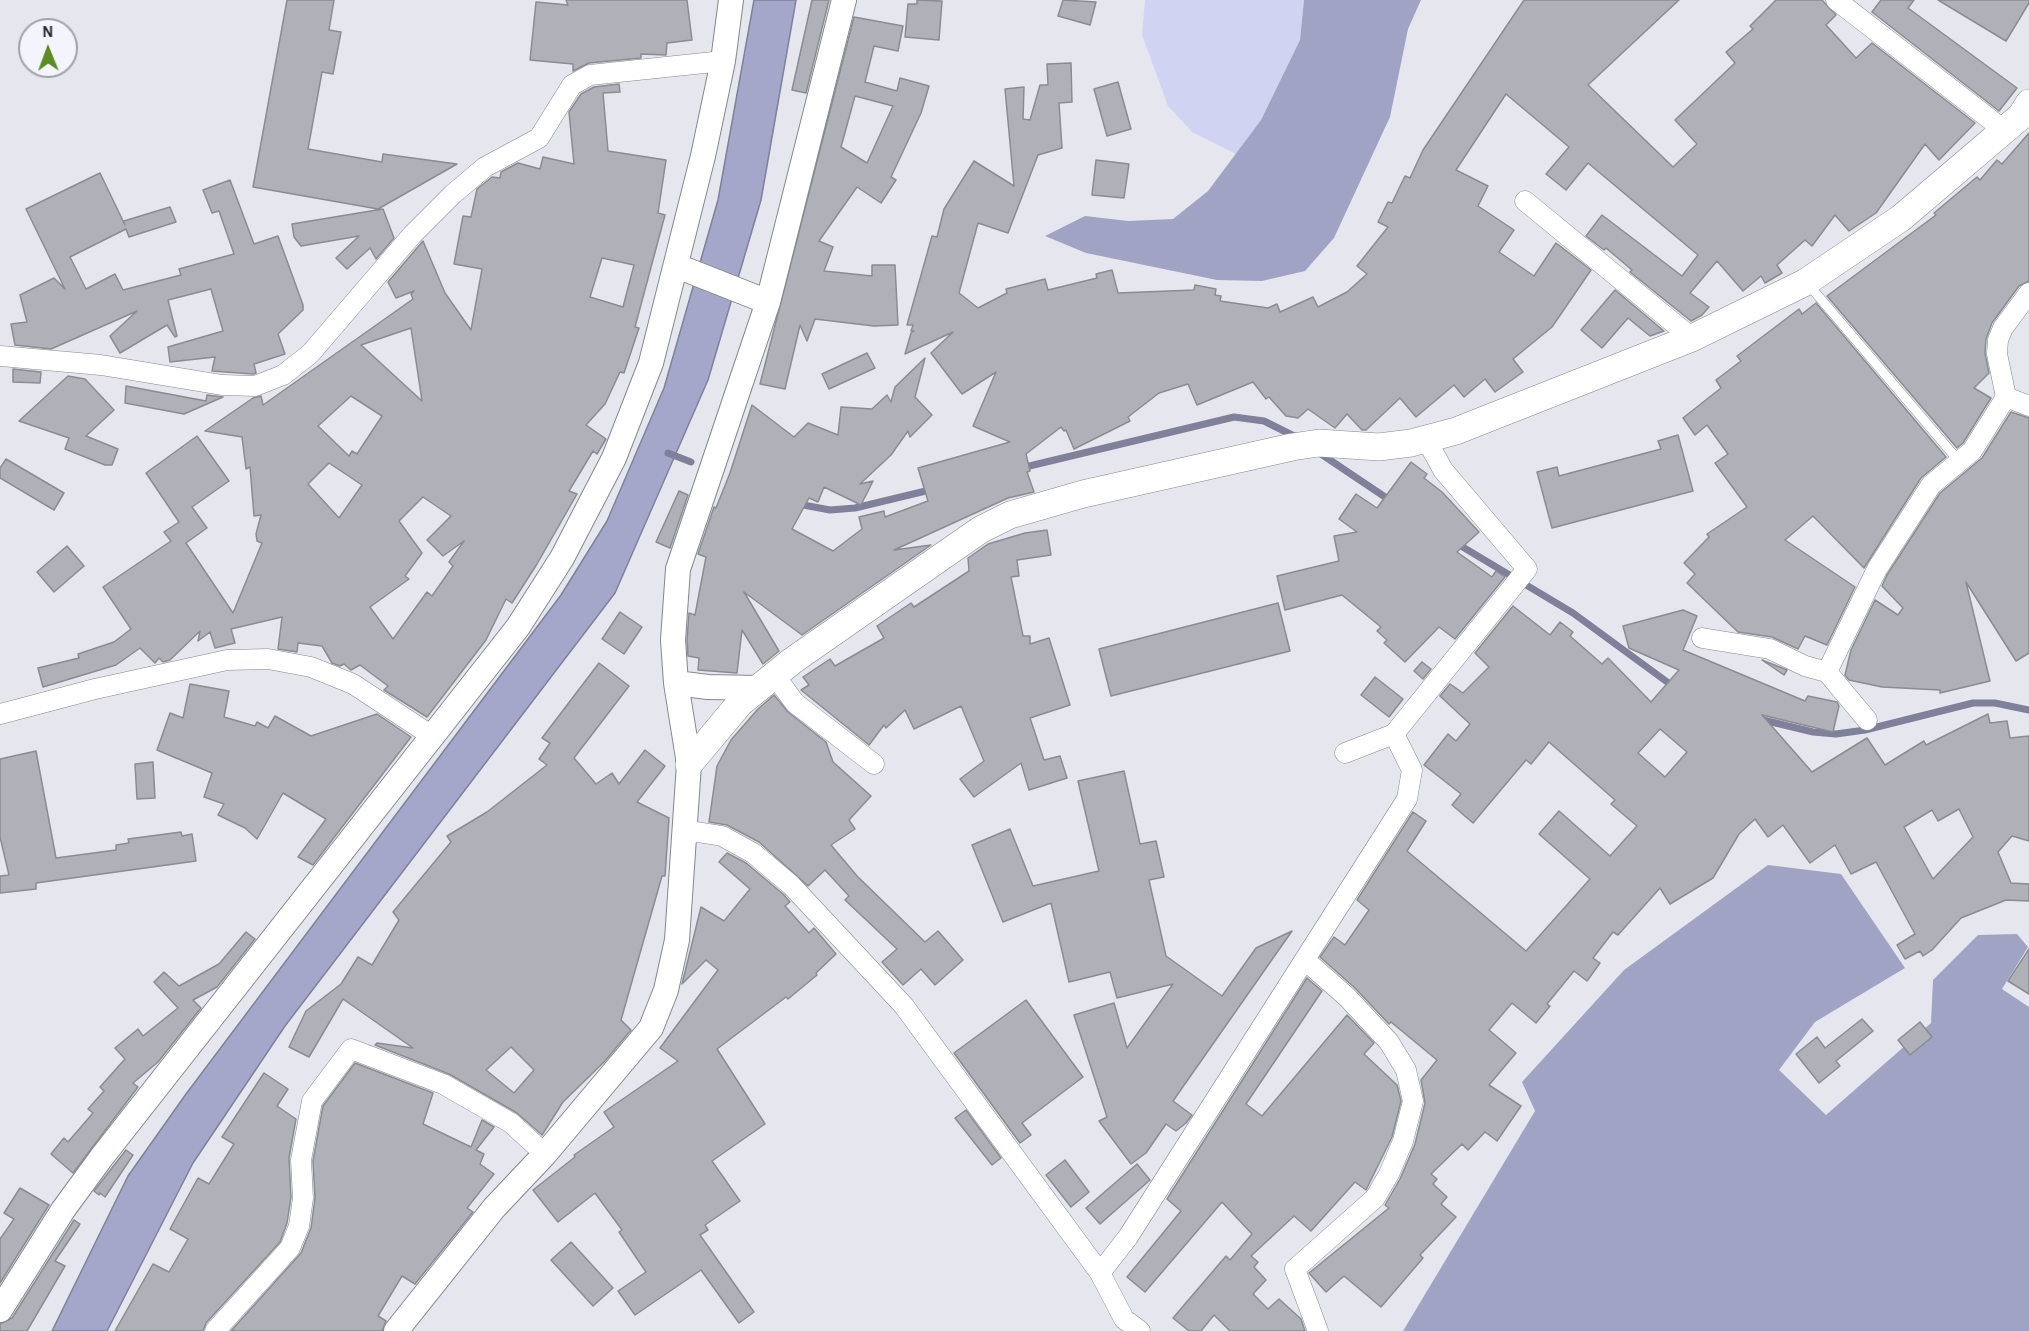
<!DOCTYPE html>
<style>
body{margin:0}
#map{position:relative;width:2029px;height:1331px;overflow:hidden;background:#e6e7ee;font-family:"Alegreya Sans",sans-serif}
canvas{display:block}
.north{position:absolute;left:18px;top:18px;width:60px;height:60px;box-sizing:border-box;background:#f3f4fc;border:2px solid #a1a2a8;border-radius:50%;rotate:359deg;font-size:16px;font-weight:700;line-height:24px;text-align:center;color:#26272a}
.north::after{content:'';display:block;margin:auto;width:21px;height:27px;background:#5b8d23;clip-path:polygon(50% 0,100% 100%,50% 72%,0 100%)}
</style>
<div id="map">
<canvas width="2029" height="1331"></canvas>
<div class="north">N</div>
</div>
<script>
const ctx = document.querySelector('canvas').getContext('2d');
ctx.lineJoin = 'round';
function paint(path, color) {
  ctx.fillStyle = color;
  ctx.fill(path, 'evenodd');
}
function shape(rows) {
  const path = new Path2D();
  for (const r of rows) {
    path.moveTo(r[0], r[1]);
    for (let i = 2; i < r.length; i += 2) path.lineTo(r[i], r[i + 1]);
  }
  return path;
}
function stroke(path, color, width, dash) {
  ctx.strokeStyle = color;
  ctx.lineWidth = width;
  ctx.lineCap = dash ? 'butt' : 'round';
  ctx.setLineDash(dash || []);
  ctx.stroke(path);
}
paint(shape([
 [1145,0,1304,0,1300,40,1261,120,1236,154,1192,132,1168,106,1142,35]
]), '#d0d3f2');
paint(shape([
 [1304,0,1421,0,1408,29,1390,117,1334,238,1305,271,1262,281,1217,280,1086,253,1045,236,1085,216,1128,221,1173,219,1208,191,1261,120,1300,40],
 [1768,865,1841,874,1905,968,1815,1022,1779,1070,1826,1115,1931,1023,1933,980,1978,935,2017,934,2028,947,2002,989,2029,1007,2029,1331,1403,1331,1535,1111,1522,1082,1624,970]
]), '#a1a3c5');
const water = shape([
 [754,0,796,0,761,200,708,380,615,593,285,1026,193,1163,107,1331,52,1331,128,1176,186,1094,561,595,607,521,664,388,718,200,754,0]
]);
paint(water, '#a4a7c9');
stroke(water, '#7e8199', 1.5);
stroke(shape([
 [1318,452,1391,501],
 [668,453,691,462],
 [1021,468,1234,417,1264,421,1296,437],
 [798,504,830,510,855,508,934,489],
 [1456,543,1573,613,1674,687],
 [1759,719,1813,732,1836,734,1865,730,1973,703,1995,703,2029,710]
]), '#7e8199', 7);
const building = shape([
 [287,0,334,0,329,30,341,32,333,74,322,72,308,149,382,162,383,154,457,164,378,209,253,187,287,0],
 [566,0,687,0,692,40,667,43,666,55,641,54,641,58,589,63,573,71,573,64,530,60,536,2,568,5,566,0],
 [812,0,829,0,806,93,792,90,812,0],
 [917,0,942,1,939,40,905,37,908,4,917,4,917,0],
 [1063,0,1096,2,1090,25,1058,16,1063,0],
 [1524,0,1679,0,1588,85,1673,167,1697,144,1675,120,1735,63,1726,52,1753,29,1750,26,1776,0,1822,0,1836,15,1826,25,1856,58,1872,43,1975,123,1939,160,1925,144,1876,213,1849,231,1835,215,1812,246,1805,240,1777,265,1782,273,1765,283,1761,276,1743,291,1717,261,1690,293,1709,307,1702,315,1691,321,1630,272,1632,270,1606,248,1604,250,1586,236,1602,215,1682,276,1698,255,1588,163,1566,190,1546,174,1569,147,1506,94,1456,170,1488,186,1478,206,1514,230,1499,252,1534,276,1556,243,1591,270,1552,327,1513,359,1523,372,1495,392,1485,379,1464,397,1454,385,1416,417,1400,398,1366,430,1362,430,1347,414,1335,428,1308,409,1298,418,1286,416,1269,397,1266,399,1253,382,1197,405,1188,384,1159,393,1128,417,1130,421,1074,449,1066,430,1064,431,1061,427,1026,454,1030,471,1027,472,1034,492,1008,498,894,550,931,545,802,635,744,592,779,651,763,664,742,630,737,673,698,670,699,658,688,656,687,640,689,613,695,615,706,557,698,554,714,507,716,508,730,473,752,405,794,437,808,423,838,435,841,407,872,409,887,395,891,402,895,387,925,358,915,397,932,415,910,437,908,431,891,455,860,484,873,481,861,505,824,487,818,502,809,498,792,529,833,551,862,529,859,517,884,511,885,517,928,501,918,468,1010,442,973,426,996,372,962,394,931,353,953,332,905,354,911,333,914,331,911,331,913,325,907,325,932,236,937,237,944,209,974,161,1014,186,1005,89,1024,87,1023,119,1030,120,1040,85,1048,85,1047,64,1071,63,1072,102,1059,103,1062,148,1038,155,1008,233,978,223,959,293,978,308,1007,293,1006,289,1045,279,1048,290,1097,278,1096,274,1112,270,1118,293,1194,290,1195,285,1216,289,1215,295,1221,296,1220,301,1268,308,1277,304,1280,312,1313,297,1318,307,1347,292,1367,274,1357,266,1388,227,1378,222,1388,202,1392,203,1405,176,1410,178,1423,150,1524,0],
 [1881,0,1914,0,1908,8,2017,88,1999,111,1872,12,1881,0],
 [1938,0,2029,0,2029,3,2006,41,1938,0],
 [854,17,903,26,898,51,874,46,865,82,897,91,900,78,929,86,921,113,891,177,896,180,881,203,857,187,819,241,833,247,824,271,872,276,872,265,895,265,898,325,874,326,815,319,807,341,800,325,785,389,760,384,854,17],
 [855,96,893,106,867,163,841,147,855,96],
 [1118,82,1131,129,1107,136,1094,89,1118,82],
 [619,84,620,92,603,93,608,151,666,160,658,213,665,215,635,327,639,328,624,373,620,372,605,404,586,425,606,439,597,454,593,451,569,491,577,494,537,564,512,603,506,599,486,640,427,717,384,690,388,686,360,665,351,670,344,664,340,666,332,663,322,646,298,643,297,652,278,649,282,617,231,629,235,643,215,648,210,632,198,641,200,631,170,660,163,662,159,658,155,663,140,648,116,665,43,687,38,668,79,658,78,654,114,642,131,629,103,587,171,541,164,532,179,522,146,473,197,436,229,481,192,507,207,528,186,543,233,613,262,543,257,541,256,534,261,515,254,516,250,467,246,469,242,437,205,431,253,398,261,396,263,405,413,299,411,294,414,291,396,298,388,282,423,241,445,293,471,330,482,269,454,264,463,216,471,217,477,189,492,177,500,178,501,172,518,163,540,169,543,157,574,164,569,112,581,94,594,87,619,84],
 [602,258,634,265,623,307,590,297,602,258],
 [411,328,422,401,361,345,411,328],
 [351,396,382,416,357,454,352,451,349,456,318,426,351,396],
 [329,463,362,485,339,518,308,484,329,463],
 [423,497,451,516,427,540,443,556,464,541,449,562,453,566,432,596,427,592,393,639,370,607,409,579,405,576,422,553,399,521,423,497],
 [2029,133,2029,281,2019,286,1992,323,1986,339,1985,353,1989,373,1974,388,1991,398,1963,443,1957,448,1827,296,1936,215,1934,213,1977,177,1980,180,1997,160,2002,164,2029,133],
 [1096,160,1129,164,1124,198,1092,195,1096,160],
 [100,173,125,225,124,221,170,207,176,222,129,237,126,229,70,257,86,289,115,274,123,290,181,275,179,269,234,254,219,211,212,213,203,190,230,180,254,244,278,236,303,305,303,310,278,334,285,354,254,364,256,373,253,374,212,371,215,357,170,362,168,347,223,331,211,289,168,300,177,336,175,337,167,325,120,353,110,336,137,311,51,349,15,345,11,324,27,322,20,295,54,278,65,289,26,209,100,173],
 [383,209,394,238,376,259,370,248,347,269,336,258,359,236,301,246,294,237,292,224,383,209],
 [1615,290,1664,331,1650,336,1628,318,1602,348,1581,330,1615,290],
 [1816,303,1946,457,1921,478,1864,568,1813,516,1785,540,1855,587,1827,645,1805,636,1798,649,1772,637,1738,632,1687,583,1695,574,1684,563,1709,537,1707,534,1747,507,1715,463,1728,454,1707,425,1695,435,1683,418,1721,388,1716,380,1741,361,1737,356,1799,309,1802,314,1816,303],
 [867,353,875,368,829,389,822,374,867,353],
 [13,369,41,372,40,383,13,382,13,369],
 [68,376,85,379,114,410,86,436,118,449,112,465,105,465,65,449,69,438,19,421,68,376],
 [126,386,206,401,207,395,223,397,184,414,125,403,126,386],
 [2011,412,2029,418,2029,653,2016,661,1966,582,1990,681,1940,693,1940,690,1882,687,1849,680,1845,675,1851,650,1875,600,1898,615,1903,608,1882,586,1887,575,1940,493,1982,458,2011,412],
 [1678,435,1693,491,1552,528,1537,472,1557,467,1559,476,1661,449,1658,441,1678,435],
 [6,459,64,493,54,510,0,478,0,468,6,459],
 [1411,462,1427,474,1424,478,1442,492,1479,532,1457,552,1492,577,1496,571,1505,577,1455,639,1439,627,1405,662,1384,643,1387,640,1377,631,1381,627,1342,595,1285,610,1277,576,1339,561,1334,536,1357,532,1339,519,1356,494,1377,508,1411,462],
 [679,491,688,495,670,548,656,542,679,491],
 [1047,530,1051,555,1017,560,1019,576,1011,577,1023,636,1030,636,1030,644,1049,638,1070,705,1030,718,1044,760,1060,756,1067,778,1029,790,1021,763,974,797,960,779,984,761,961,706,914,729,905,710,886,728,884,725,869,745,801,690,809,685,803,677,830,659,835,666,884,638,877,626,911,603,914,607,969,571,968,558,988,544,1025,533,1047,530],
 [67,546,84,566,54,592,37,572,67,546],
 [1278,603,1290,651,1111,696,1099,649,1278,603],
 [1513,606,1550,635,1560,622,1573,632,1570,636,1602,664,1608,658,1651,702,1679,670,1629,648,1623,626,1683,610,1697,616,1683,650,1805,701,1808,696,1837,702,1839,706,1833,732,1762,715,1812,772,1867,738,1885,765,1924,741,1926,745,1988,714,1990,723,2007,721,2010,738,2029,736,2029,841,2012,836,1998,852,2011,883,2029,884,2029,901,2006,900,1961,918,1932,950,1923,956,1920,951,1905,959,1897,945,1915,934,1876,862,1851,874,1835,845,1810,863,1783,825,1768,837,1755,819,1739,834,1713,878,1670,904,1660,888,1618,935,1613,932,1593,958,1600,963,1587,981,1574,971,1547,1004,1550,1006,1536,1023,1512,1003,1489,1030,1516,1053,1489,1085,1521,1106,1497,1141,1485,1132,1468,1150,1462,1144,1431,1174,1437,1179,1433,1184,1447,1197,1441,1204,1456,1217,1420,1255,1423,1258,1381,1307,1344,1276,1326,1292,1309,1273,1389,1208,1385,1205,1400,1179,1415,1144,1425,1103,1421,1080,1437,1060,1391,1022,1389,1024,1355,988,1320,957,1334,937,1345,945,1369,910,1357,900,1413,812,1426,821,1407,851,1526,951,1590,879,1539,834,1559,811,1610,856,1637,826,1611,804,1615,800,1549,742,1531,764,1526,760,1473,823,1452,805,1461,794,1424,765,1448,734,1456,741,1470,724,1440,696,1450,684,1463,693,1489,667,1475,653,1513,606],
 [1660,729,1687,752,1665,777,1638,753,1660,729],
 [1959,809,1973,837,1933,879,1904,827,1932,810,1938,821,1959,809],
 [620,612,642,627,624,654,602,639,620,612],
 [1762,660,1787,670,1784,675,1762,660],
 [1422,662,1431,669,1423,679,1414,671,1422,662],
 [599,663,629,686,574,758,596,784,612,773,619,784,645,750,665,766,637,802,669,818,665,876,662,876,621,1020,631,1030,605,1061,563,1102,542,1135,517,1113,449,1074,375,1045,377,1043,413,1048,343,999,309,1057,289,1047,306,1011,341,984,358,957,372,965,399,920,393,912,451,842,447,836,487,812,547,765,539,759,550,743,542,738,599,663],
 [511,1047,534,1070,514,1093,486,1070,511,1047],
 [1375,677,1403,699,1389,717,1361,695,1375,677],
 [190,684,229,691,224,717,255,726,257,722,268,728,275,716,311,736,377,714,411,737,313,865,298,857,326,819,283,793,257,839,245,828,218,815,224,804,204,797,212,773,157,750,170,713,183,718,190,684],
 [774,695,788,712,826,742,833,762,871,796,849,820,855,829,831,845,857,876,925,942,938,931,963,960,935,985,921,969,903,985,882,962,897,949,845,900,849,896,825,870,808,886,759,842,727,825,709,822,717,766,731,740,758,709,774,695],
 [36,751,56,858,116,850,116,845,129,843,128,839,181,832,182,836,192,834,196,861,36,883,36,889,0,893,0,876,9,875,0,837,0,759,36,751],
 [153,762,155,798,137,799,135,764,153,762],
 [1124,771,1140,844,1156,841,1164,877,1149,880,1166,956,1222,996,1256,948,1292,931,1173,1101,1192,1115,1186,1123,1176,1131,1166,1124,1146,1153,1131,1164,1099,1121,1107,1117,1074,1015,1114,1003,1127,1048,1173,984,1117,998,1110,972,1069,982,1051,903,1003,922,972,845,1010,829,1033,886,1099,871,1078,781,1124,771],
 [727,853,746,863,783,894,790,902,785,906,809,933,814,928,836,954,816,973,817,975,788,999,786,997,717,1049,765,1124,712,1161,740,1201,705,1225,708,1230,700,1235,754,1312,739,1323,701,1270,635,1315,618,1291,646,1272,619,1232,622,1230,595,1193,558,1222,533,1190,575,1157,574,1155,614,1127,604,1112,678,1061,660,1048,718,970,706,960,682,984,701,907,724,921,750,889,719,862,727,853],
 [246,932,255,939,217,987,193,1000,201,1008,158,1062,133,1083,138,1087,73,1173,51,1154,64,1138,68,1142,93,1113,88,1109,104,1091,100,1087,125,1059,115,1048,138,1029,143,1036,178,1008,154,982,164,972,179,986,219,964,246,932],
 [2029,949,2029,994,2008,981,2029,949],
 [1307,978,1322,991,1246,1104,1262,1116,1347,1015,1374,1043,1364,1054,1397,1085,1401,1101,1392,1137,1366,1190,1355,1182,1311,1231,1294,1216,1251,1256,1258,1262,1254,1267,1266,1280,1253,1294,1268,1309,1279,1299,1301,1319,1305,1331,1230,1331,1214,1315,1201,1331,1189,1331,1173,1318,1226,1256,1230,1260,1252,1234,1222,1202,1145,1292,1127,1277,1181,1211,1167,1199,1307,978],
 [1026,1000,1083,1077,1022,1123,1031,1135,1020,1143,954,1053,1026,1000],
 [1862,1019,1873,1031,1836,1061,1840,1066,1819,1083,1796,1054,1817,1037,1825,1048,1862,1019],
 [1920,1022,1932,1037,1910,1055,1898,1040,1920,1022],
 [355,1063,433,1093,423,1124,471,1147,482,1120,494,1127,476,1150,484,1154,480,1164,494,1174,467,1208,473,1212,415,1284,402,1276,378,1316,386,1321,382,1331,231,1331,301,1253,311,1228,315,1198,313,1161,323,1106,355,1063],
 [264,1073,288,1089,277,1106,296,1119,289,1158,291,1197,287,1223,280,1242,206,1323,203,1331,115,1331,153,1264,169,1272,188,1239,170,1229,198,1178,209,1184,234,1144,222,1137,264,1073],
 [966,1110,1001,1158,992,1165,955,1118,966,1110],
 [126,1150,133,1155,105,1197,100,1193,99,1195,94,1191,126,1150],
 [1065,1160,1089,1192,1071,1207,1046,1175,1065,1160],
 [1137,1164,1150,1180,1100,1224,1086,1208,1137,1164],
 [20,1188,49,1205,0,1283,0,1239,14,1219,4,1213,20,1188],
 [74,1220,80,1224,55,1261,65,1266,27,1331,0,1331,0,1324,12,1318,74,1220],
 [571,1242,613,1288,593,1306,551,1260,571,1242]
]);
paint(building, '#b0b1b8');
stroke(building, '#8b8b92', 1.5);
const service = shape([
 [1808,284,1958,460]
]);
const minor = shape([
 [1836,0,2004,130],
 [1525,201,1692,338],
 [0,356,101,365,222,385,255,386,283,375,310,354,412,235,453,194,485,167,539,138,572,85,590,75,723,61],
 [2006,397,2029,406],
 [1702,638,1770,649,1805,666,1827,672,1867,720],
 [1827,672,1877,569,1931,485,1972,451,2006,397,1997,354,1998,340,2003,328,2029,293],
 [775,676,795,703,874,764],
 [0,714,95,689,227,660,268,659,311,667,353,684,432,736],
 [1345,753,1394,734,1527,569,1443,470,1426,439],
 [684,834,697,832,722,836,753,853,791,885,904,1006,1100,1273,1124,1319,1140,1331],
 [1305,960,1347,997,1389,1042,1406,1070,1413,1101,1403,1141,1389,1174,1375,1198,1295,1269,1318,1331],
 [1100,1273,1128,1237,1407,799,1412,770,1394,734],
 [215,1331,290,1248,299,1226,303,1198,301,1160,312,1101,351,1049,443,1084,511,1123,545,1154]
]);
const tertiary = shape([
 [676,268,687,270,768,302],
 [676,683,708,687,759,688],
 [0,1310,63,1210,101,1158,518,627,562,558,614,458,651,363,703,156,723,61,731,0],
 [396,1331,494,1208,545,1154,651,1028,666,990,677,940,689,764,676,683,673,640,678,569,768,302,844,0]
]);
const secondary = shape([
 [689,764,740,703,792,661,980,530,1010,515,1083,494,1292,447,1319,443,1379,447,1411,443,1456,431,1692,338,1806,282,1901,218,2021,116,2029,103]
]);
stroke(service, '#86878e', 10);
stroke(minor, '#86878e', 21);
stroke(tertiary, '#86878e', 26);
stroke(secondary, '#86878e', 28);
stroke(service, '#fff', 9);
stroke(minor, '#fff', 20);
stroke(tertiary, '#fff', 24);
stroke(secondary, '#fff', 27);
</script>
